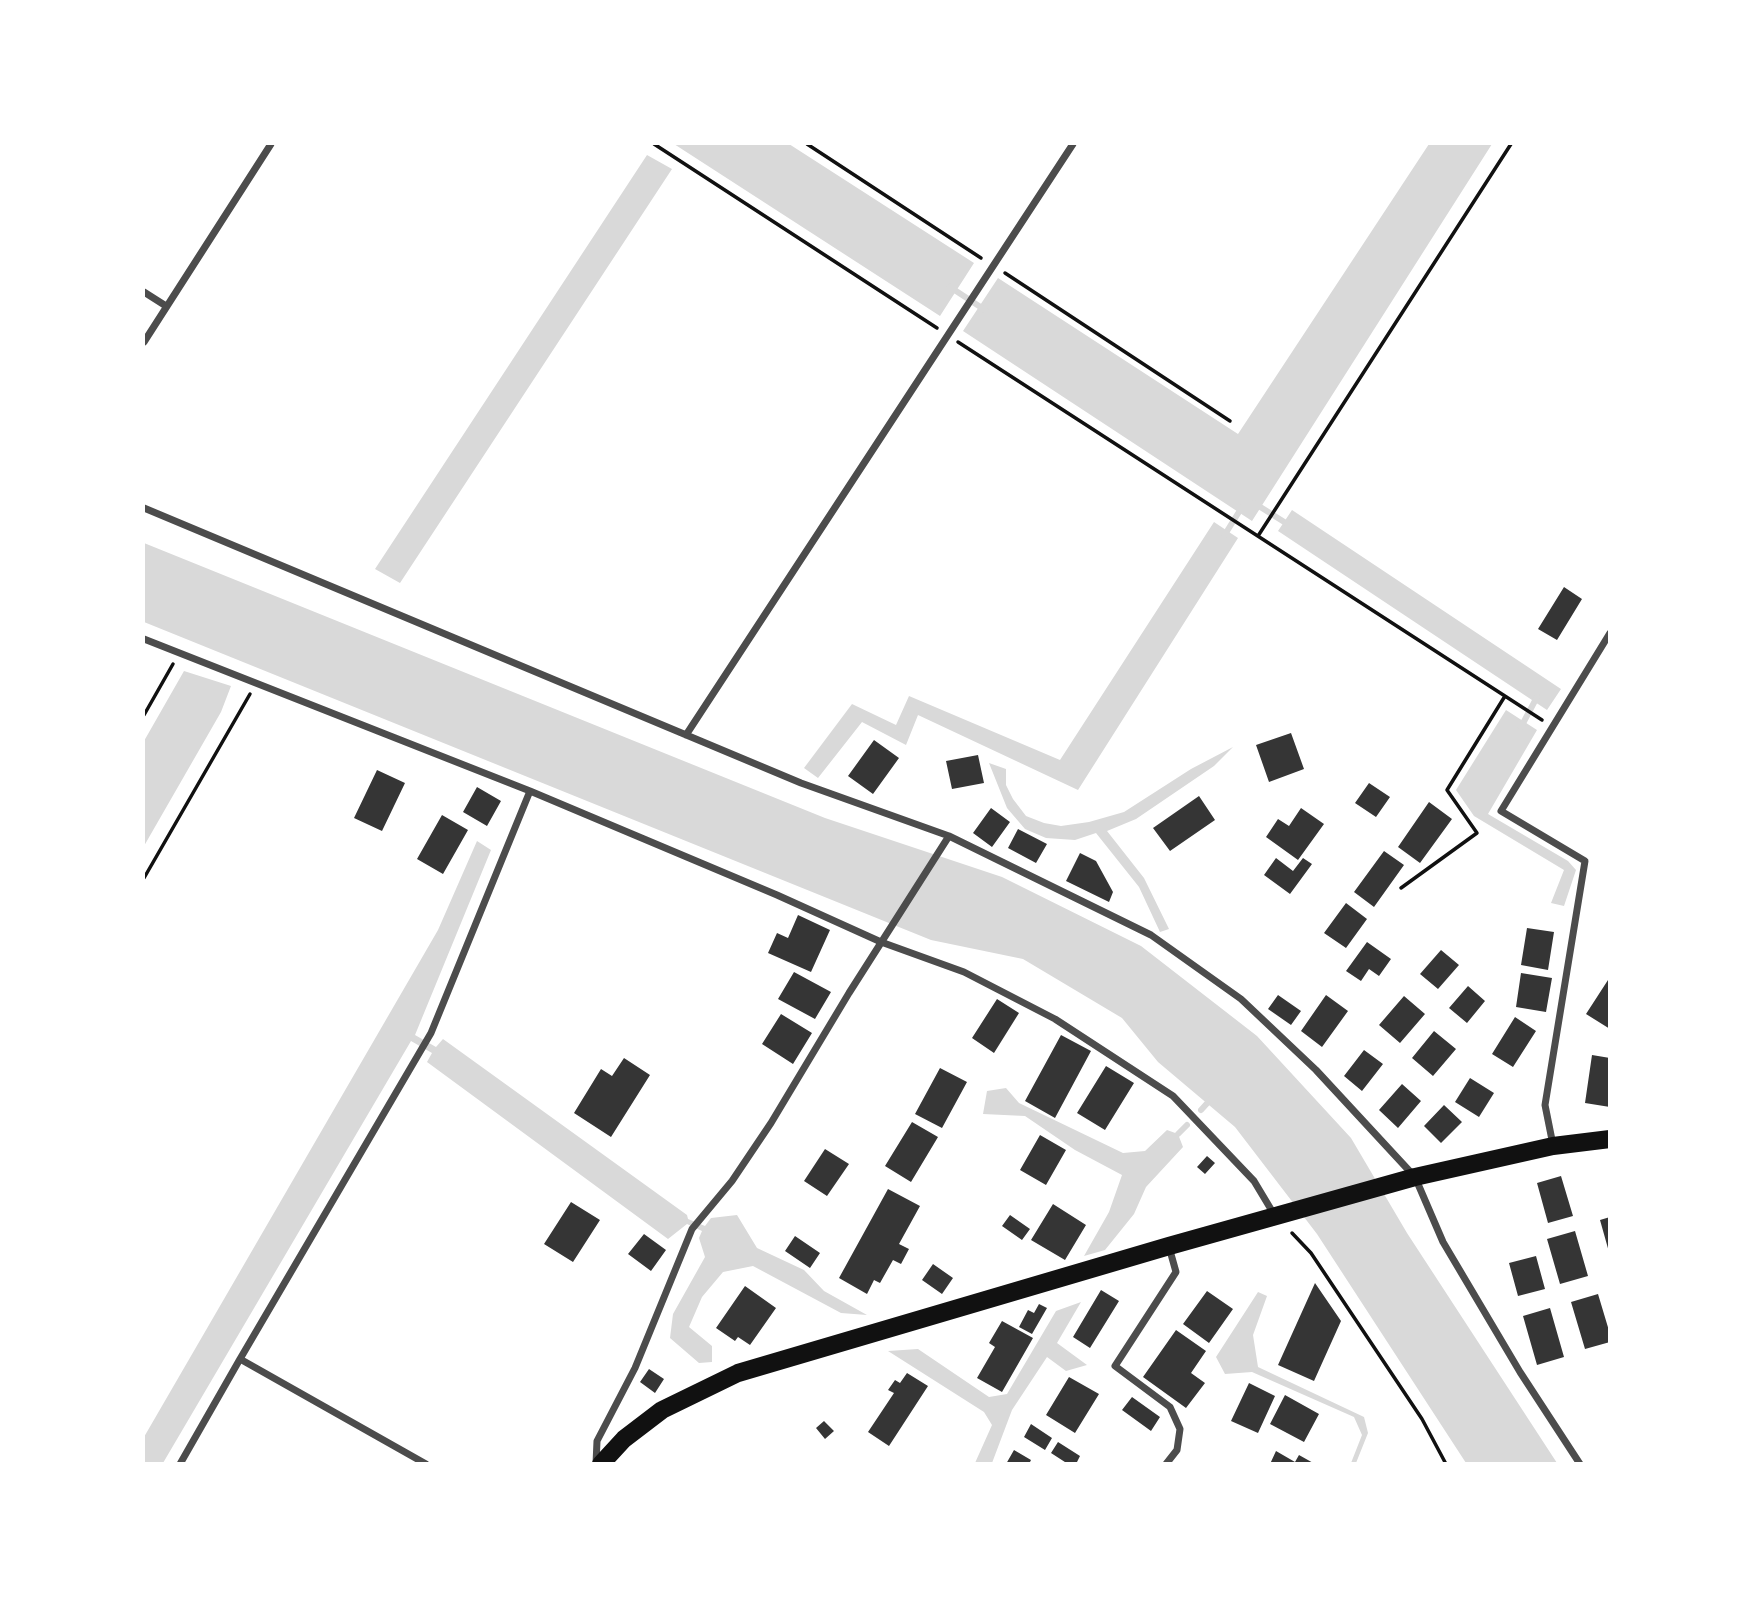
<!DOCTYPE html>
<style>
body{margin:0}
#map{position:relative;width:1753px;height:1607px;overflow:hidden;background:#fff;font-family:"DM Sans",sans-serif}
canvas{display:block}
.frame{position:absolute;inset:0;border:145px solid #fff;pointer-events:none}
</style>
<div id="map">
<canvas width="1753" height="1607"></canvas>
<div class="frame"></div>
</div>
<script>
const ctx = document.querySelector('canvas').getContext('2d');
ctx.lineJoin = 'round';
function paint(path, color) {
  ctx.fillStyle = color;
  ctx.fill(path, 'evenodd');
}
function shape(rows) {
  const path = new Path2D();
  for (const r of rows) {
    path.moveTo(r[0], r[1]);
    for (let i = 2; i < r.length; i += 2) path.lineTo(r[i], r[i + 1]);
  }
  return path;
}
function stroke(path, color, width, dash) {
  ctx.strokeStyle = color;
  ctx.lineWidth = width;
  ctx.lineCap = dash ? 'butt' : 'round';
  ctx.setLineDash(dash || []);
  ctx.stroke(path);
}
paint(shape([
 [674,144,789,144,974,263,940,316],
 [1429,144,1492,144,1252,521,963,331,998,278,1238,434],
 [647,155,672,169,400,583,375,569],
 [1292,510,1561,689,1547,710,1278,531],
 [1214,522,1238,538,1078,790,918,715,906,745,862,722,818,778,804,768,852,704,896,725,909,696,1060,760],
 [144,543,825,818,1002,877,1141,946,1257,1036,1351,1138,1407,1233,1557,1463,1466,1463,1317,1234,1235,1127,1158,1062,1122,1018,1023,959,931,940,144,622],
 [184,671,231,686,221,712,144,846,144,741],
 [1506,710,1537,730,1488,814,1568,861,1576,870,1564,906,1551,903,1564,870,1474,816,1456,790],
 [1233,747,1214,766,1136,819,1107,831,1144,878,1169,929,1160,932,1139,887,1096,833,1075,840,1046,838,1025,829,1007,808,989,763,1006,769,1006,785,1013,799,1026,816,1044,823,1061,826,1089,822,1124,812,1191,769],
 [477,841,491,850,415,1035,436,1047,443,1039,687,1215,688,1219,705,1226,711,1218,737,1215,757,1248,804,1270,824,1291,867,1315,841,1313,753,1266,723,1272,702,1297,689,1327,712,1346,712,1362,699,1363,670,1338,673,1314,705,1257,699,1238,702,1231,687,1224,668,1239,427,1062,432,1053,411,1041,163,1463,144,1464,144,1437,438,930],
 [1006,1088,1019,1103,1123,1153,1145,1151,1167,1130,1178,1134,1183,1147,1146,1187,1134,1214,1105,1250,1084,1256,1109,1212,1122,1175,1075,1150,1025,1116,983,1114,987,1091],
 [1258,1292,1267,1296,1253,1335,1258,1367,1364,1417,1368,1433,1356,1463,1351,1463,1362,1435,1354,1417,1252,1372,1225,1374,1216,1357],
 [1081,1302,1057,1343,1087,1365,1066,1371,1047,1357,1012,1410,992,1463,975,1463,992,1425,984,1412,888,1351,918,1349,989,1397,1007,1394,1056,1311]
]), '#d9d9d9');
stroke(shape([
 [950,287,985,310],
 [1254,503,1289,525],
 [1224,536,1242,507],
 [1521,727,1537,697],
 [1201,1110,1211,1099],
 [1178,1134,1187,1125]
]), '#d9d9d9', 6);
paint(shape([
 [1564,587,1582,599,1557,640,1538,629],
 [1291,733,1304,769,1269,782,1256,745],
 [874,740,899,758,873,794,848,776],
 [978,755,984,783,952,789,946,761],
 [377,770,405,783,382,831,354,818],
 [1369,783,1390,797,1376,817,1355,803],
 [477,787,501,801,487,826,463,812],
 [1199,796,1215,820,1170,851,1153,828],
 [1429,802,1452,819,1420,863,1398,847],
 [991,808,1010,822,992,847,973,833],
 [1301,808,1324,824,1298,860,1266,837,1278,819,1289,826],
 [442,815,468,830,443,874,417,859],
 [1018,829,1047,844,1036,863,1008,848],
 [1384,851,1404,865,1374,907,1354,892],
 [1080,853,1096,861,1113,892,1109,902,1066,881],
 [1276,858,1293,871,1303,858,1312,864,1290,894,1264,875],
 [1346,903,1367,919,1346,948,1324,933],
 [798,915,830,930,811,972,768,953,777,933,788,938],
 [1527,928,1554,932,1548,970,1521,965],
 [1367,942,1391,959,1379,976,1369,969,1361,981,1346,971],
 [1441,950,1459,965,1438,989,1420,974],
 [794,972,831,992,815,1019,778,999],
 [1521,973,1552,978,1546,1012,1516,1007],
 [1608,980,1610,982,1610,1029,1586,1014],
 [1468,986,1485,1001,1467,1023,1449,1008],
 [1278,995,1301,1011,1291,1025,1268,1009],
 [1326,995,1348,1011,1322,1047,1301,1031],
 [1404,996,1425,1014,1400,1043,1379,1025],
 [997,999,1019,1013,994,1053,972,1038],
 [781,1014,812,1033,793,1064,762,1044],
 [1515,1017,1536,1031,1513,1067,1492,1054],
 [1434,1031,1456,1049,1433,1076,1412,1058],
 [1061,1035,1091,1051,1055,1118,1025,1101],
 [1364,1050,1383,1064,1362,1091,1344,1076],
 [1592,1055,1610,1058,1610,1107,1585,1103],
 [624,1058,650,1075,611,1137,574,1113,601,1069,612,1076],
 [1106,1066,1134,1083,1105,1130,1077,1113],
 [940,1068,967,1082,942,1128,915,1114],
 [1470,1078,1494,1093,1479,1117,1455,1102],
 [1402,1084,1421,1101,1398,1128,1379,1110],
 [1444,1105,1462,1122,1441,1143,1424,1126],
 [912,1122,938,1137,911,1182,885,1166],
 [1040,1135,1066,1150,1046,1185,1020,1170],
 [825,1149,849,1164,827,1196,804,1181],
 [1207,1156,1215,1163,1205,1174,1197,1167],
 [1561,1176,1573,1216,1548,1223,1537,1183],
 [888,1189,920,1206,899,1244,909,1249,901,1264,893,1260,880,1283,874,1280,867,1294,839,1278],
 [571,1202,600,1220,573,1262,544,1244],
 [1053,1204,1086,1225,1065,1260,1031,1240],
 [1010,1215,1030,1229,1022,1240,1002,1226],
 [1610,1217,1610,1252,1609,1252,1600,1220],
 [1575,1231,1588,1276,1560,1284,1547,1239],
 [644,1234,666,1250,651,1271,628,1254],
 [795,1236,820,1253,810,1268,785,1251],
 [1536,1256,1545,1289,1518,1296,1509,1263],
 [933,1264,953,1278,942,1294,922,1280],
 [1315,1283,1341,1321,1314,1381,1278,1365],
 [745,1286,776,1308,750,1345,738,1337,735,1341,716,1328],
 [1101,1290,1119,1301,1090,1348,1073,1337],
 [1207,1291,1233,1309,1209,1343,1183,1324],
 [1598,1294,1610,1334,1610,1342,1585,1349,1571,1302],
 [1039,1304,1047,1308,1032,1334,1019,1327,1028,1310,1034,1313],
 [1550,1308,1564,1357,1537,1365,1523,1316],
 [1002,1321,1033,1338,1002,1392,977,1378,995,1347,989,1343],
 [1176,1330,1206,1351,1191,1373,1205,1383,1186,1408,1143,1377],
 [649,1369,664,1379,655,1393,640,1382],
 [907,1373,928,1386,889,1446,868,1432,894,1393,888,1390,895,1380,900,1383],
 [1069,1377,1099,1394,1075,1433,1046,1415],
 [1249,1383,1275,1396,1258,1433,1231,1421],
 [1285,1395,1319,1414,1304,1442,1270,1424],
 [1132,1397,1160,1417,1151,1431,1122,1410],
 [824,1421,834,1431,825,1439,816,1428],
 [1031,1424,1052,1438,1045,1450,1024,1437],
 [1058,1442,1080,1456,1076,1464,1068,1464,1051,1453],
 [1014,1450,1031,1460,1029,1464,1006,1464],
 [1276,1451,1295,1462,1299,1455,1315,1464,1270,1464]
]), '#353535');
stroke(shape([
 [654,144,937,328],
 [807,144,981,258],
 [1005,273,1230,421],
 [958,342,1542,720],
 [1258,536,1511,144],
 [144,715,173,664],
 [144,878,250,694],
 [1401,888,1477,833,1447,790,1505,696],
 [1292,1233,1311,1253,1422,1419,1446,1464]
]), '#111', 3.5);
stroke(shape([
 [144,292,166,306],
 [144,342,271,144],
 [144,508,801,783,949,836,1151,935,1241,999,1316,1070,1415,1177,1443,1242,1520,1372,1580,1464],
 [144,639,530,791,777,895,881,942,964,972,1055,1019,1173,1096,1254,1181,1275,1216],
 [686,735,1073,144],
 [1553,1145,1545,1105,1585,861,1501,811,1610,633],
 [240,1359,431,1033,530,791],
 [180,1464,240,1359,426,1464],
 [596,1464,597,1441,635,1368,692,1229,732,1181,771,1123,849,993,949,836],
 [1166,1464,1177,1450,1180,1429,1170,1407,1115,1366,1176,1272,1169,1247]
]), '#4c4c4c', 7);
stroke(shape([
 [601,1464,624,1439,662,1410,738,1373,1169,1246,1415,1177,1553,1146,1610,1139]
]), '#111', 18);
</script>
